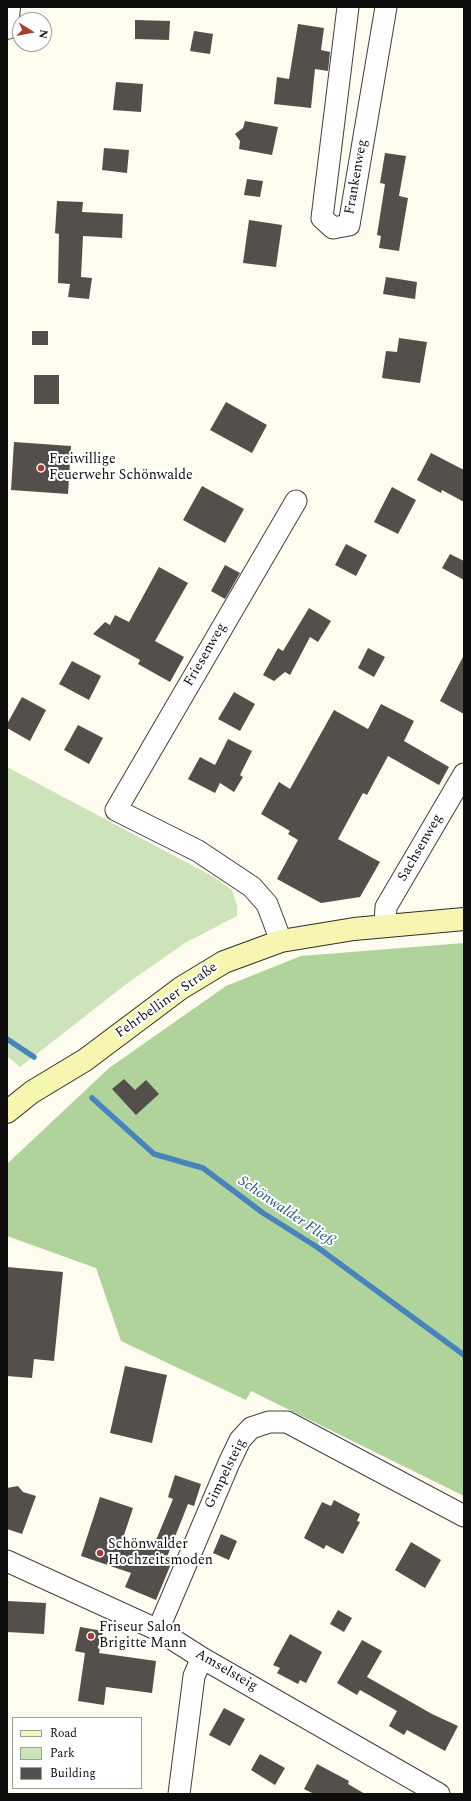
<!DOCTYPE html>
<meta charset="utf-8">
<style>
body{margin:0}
#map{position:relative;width:471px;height:1801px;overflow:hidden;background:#fdfcef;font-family:Spectral,serif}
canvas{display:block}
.frame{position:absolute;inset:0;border:8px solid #0d0d0d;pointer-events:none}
.legend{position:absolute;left:12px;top:1717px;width:130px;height:72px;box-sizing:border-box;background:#fff;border:1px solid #9e9e9e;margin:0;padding:5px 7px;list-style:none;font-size:12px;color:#0d0d0d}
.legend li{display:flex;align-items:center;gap:8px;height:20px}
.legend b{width:20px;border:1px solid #9e9e9e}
.north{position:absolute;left:12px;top:12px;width:40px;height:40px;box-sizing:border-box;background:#fff;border:1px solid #9e9e9e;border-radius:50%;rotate:101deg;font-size:11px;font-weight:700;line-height:16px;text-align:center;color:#0d0d0d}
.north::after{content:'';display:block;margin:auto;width:14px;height:18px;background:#af3933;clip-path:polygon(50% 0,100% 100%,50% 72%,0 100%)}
</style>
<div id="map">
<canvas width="471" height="1801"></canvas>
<div class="frame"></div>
<ul class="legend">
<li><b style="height:5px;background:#f7f6b0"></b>Road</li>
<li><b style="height:11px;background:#cde4bb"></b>Park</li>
<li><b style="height:11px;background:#544f4a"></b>Building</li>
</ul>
<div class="north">N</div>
</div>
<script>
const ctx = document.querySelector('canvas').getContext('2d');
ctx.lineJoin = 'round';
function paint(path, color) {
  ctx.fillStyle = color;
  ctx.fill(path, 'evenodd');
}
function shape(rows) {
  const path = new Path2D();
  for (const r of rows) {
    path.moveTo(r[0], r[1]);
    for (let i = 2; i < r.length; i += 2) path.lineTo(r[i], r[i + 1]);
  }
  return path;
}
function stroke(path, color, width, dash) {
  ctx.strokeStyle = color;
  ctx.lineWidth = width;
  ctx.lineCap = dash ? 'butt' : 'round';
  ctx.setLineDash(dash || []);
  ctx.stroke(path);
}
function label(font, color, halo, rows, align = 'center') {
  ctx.font = font + ' Spectral,serif';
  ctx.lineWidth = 4;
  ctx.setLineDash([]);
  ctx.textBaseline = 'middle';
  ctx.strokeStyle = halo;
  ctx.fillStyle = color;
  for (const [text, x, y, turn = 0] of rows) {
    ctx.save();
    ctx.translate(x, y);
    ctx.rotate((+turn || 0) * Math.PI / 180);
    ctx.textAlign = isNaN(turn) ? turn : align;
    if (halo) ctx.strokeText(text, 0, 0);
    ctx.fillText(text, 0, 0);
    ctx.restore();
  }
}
paint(shape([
 [7,767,212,876,232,890,237,905,237,916,185,943,129,982,20,1067,7,1056]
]), '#cde4bb');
paint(shape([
 [464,943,464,1496,251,1391,246,1400,121,1341,96,1268,7,1236,7,1164,109,1068,226,986,301,956]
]), '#b0d39c');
stroke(shape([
 [7,1039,34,1057],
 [92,1098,154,1154,203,1168,263,1213,317,1247,464,1355]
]), '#4684bf', 5.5);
paint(shape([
 [135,20,170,21,169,40,135,39],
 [298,24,324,28,321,50,330,52,328,71,315,69,311,108,274,104,277,77,289,79],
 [194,31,213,34,210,54,190,51],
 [116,82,143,84,141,112,113,110],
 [245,121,278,127,272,155,239,149,240,141,235,134,243,128],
 [104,148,129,150,127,173,102,170],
 [385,153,406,156,399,196,408,198,399,251,379,248,381,236,377,235,385,184,380,183],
 [247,179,263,181,260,197,244,195],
 [57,201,83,202,82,212,123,214,122,238,83,236,81,277,92,278,89,299,68,297,70,284,58,283,59,234,55,233],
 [249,220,282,225,276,267,243,263],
 [386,277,417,282,415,299,383,294],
 [32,331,48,331,48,345,32,345],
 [399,338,427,342,420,383,382,378,386,351,397,352],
 [34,375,59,375,59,404,34,404],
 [226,402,267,425,252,453,210,430],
 [14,442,71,446,68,494,11,490],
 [431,453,464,470,464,502,442,490,441,493,417,480],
 [202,486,244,509,225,543,183,520],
 [392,487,416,500,398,534,374,522],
 [346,544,367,555,356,576,335,565],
 [450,554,464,561,464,580,442,568],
 [225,565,240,573,225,599,211,591],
 [159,567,188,583,155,641,184,657,170,682,138,664,140,660,93,634,105,622,110,625,115,615,129,622],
 [309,608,331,621,318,642,310,637,290,675,285,672,274,681,263,675,278,648,283,651],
 [368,648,385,657,374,677,358,668],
 [464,655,464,714,440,701],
 [72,661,101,676,89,700,59,684],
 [234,692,255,704,240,731,218,719],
 [22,697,46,710,30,741,7,728,7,724],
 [381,704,414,721,404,741,449,767,439,785,388,756,367,795,363,793,338,839,380,862,360,897,321,903,277,879,298,840,288,834,290,831,261,814,279,782,290,789,334,710,368,729],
 [78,725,103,738,89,764,64,750],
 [228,739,252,751,240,775,243,777,234,792,220,783,215,793,188,779,200,757,215,765],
 [124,1079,135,1090,146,1080,159,1094,136,1115,112,1089],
 [7,1267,63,1272,54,1361,34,1359,32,1378,7,1376],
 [125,1366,167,1375,152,1443,110,1433],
 [175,1475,201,1484,194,1506,188,1504,167,1557,173,1559,156,1600,125,1587,131,1573,81,1556,100,1497,133,1508,123,1538,152,1550,173,1499,168,1497],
 [18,1486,23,1492,36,1496,22,1534,7,1529,7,1488],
 [334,1500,360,1514,357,1521,360,1522,343,1554,326,1545,324,1549,304,1538,322,1502,331,1506],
 [221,1534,237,1541,229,1560,213,1553],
 [411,1542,441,1560,425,1588,395,1570],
 [7,1601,46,1603,44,1634,7,1632],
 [338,1610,352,1618,344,1632,330,1624],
 [80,1627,103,1631,99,1653,156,1661,152,1693,106,1687,104,1705,78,1701,85,1653,75,1651],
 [290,1634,322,1652,306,1683,300,1680,298,1684,277,1673,280,1668,273,1665],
 [362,1640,382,1651,367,1677,432,1714,458,1726,445,1751,407,1730,404,1735,389,1726,397,1711,360,1690,357,1695,337,1683],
 [224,1708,245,1719,230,1746,209,1735],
 [260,1754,285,1768,275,1785,251,1770],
 [317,1764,349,1781,348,1784,365,1794,314,1794,304,1789]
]), '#544f4a');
const minor = shape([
 [348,7,322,218,333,228,349,225,386,7],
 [385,925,386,907,464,774],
 [281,941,267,904,252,887,198,851,116,810,296,501],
 [7,1561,158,1630,202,1658,439,1794],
 [158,1630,229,1463,240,1440,251,1428,269,1422,287,1422,464,1516],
 [179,1794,194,1676,202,1658]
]);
const tertiary = shape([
 [7,28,9,7]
]);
const secondary = shape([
 [7,1112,32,1092,85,1060,181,988,224,962,281,941,354,929,464,919]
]);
stroke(minor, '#404040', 23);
stroke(tertiary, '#404040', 24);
stroke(secondary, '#2f2f2f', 24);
stroke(minor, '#fff', 21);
stroke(tertiary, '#fff', 22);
stroke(secondary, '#f7f6b0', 22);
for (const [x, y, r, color] of [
 [41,468,4,"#af3933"],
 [100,1553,4,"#af3933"],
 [91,1636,4,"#af3933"]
]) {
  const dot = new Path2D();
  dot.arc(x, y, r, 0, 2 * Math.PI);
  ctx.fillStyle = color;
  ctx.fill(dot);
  stroke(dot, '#fff', 1.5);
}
label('14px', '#0d0d0d', '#fff', [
 ["Frankenweg",357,177,-80],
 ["Friesenweg",206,655,-60],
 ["Sachsenweg",421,848,-60],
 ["Fehrbelliner Straße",167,1001,-35],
 ["Gimpelsteig",226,1474,-64],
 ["Amselsteig",226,1671,30]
]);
label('14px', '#0d0d0d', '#fff', [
 ["Freiwillige",49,460],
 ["Feuerwehr Schönwalde",49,476],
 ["Schönwalder",108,1545],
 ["Hochzeitsmoden",108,1561],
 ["Friseur Salon",99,1628],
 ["Brigitte Mann",99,1644]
], 'left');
label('italic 15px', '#235792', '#fff', [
 ["Schönwalder Fließ",286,1212,34]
]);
</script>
